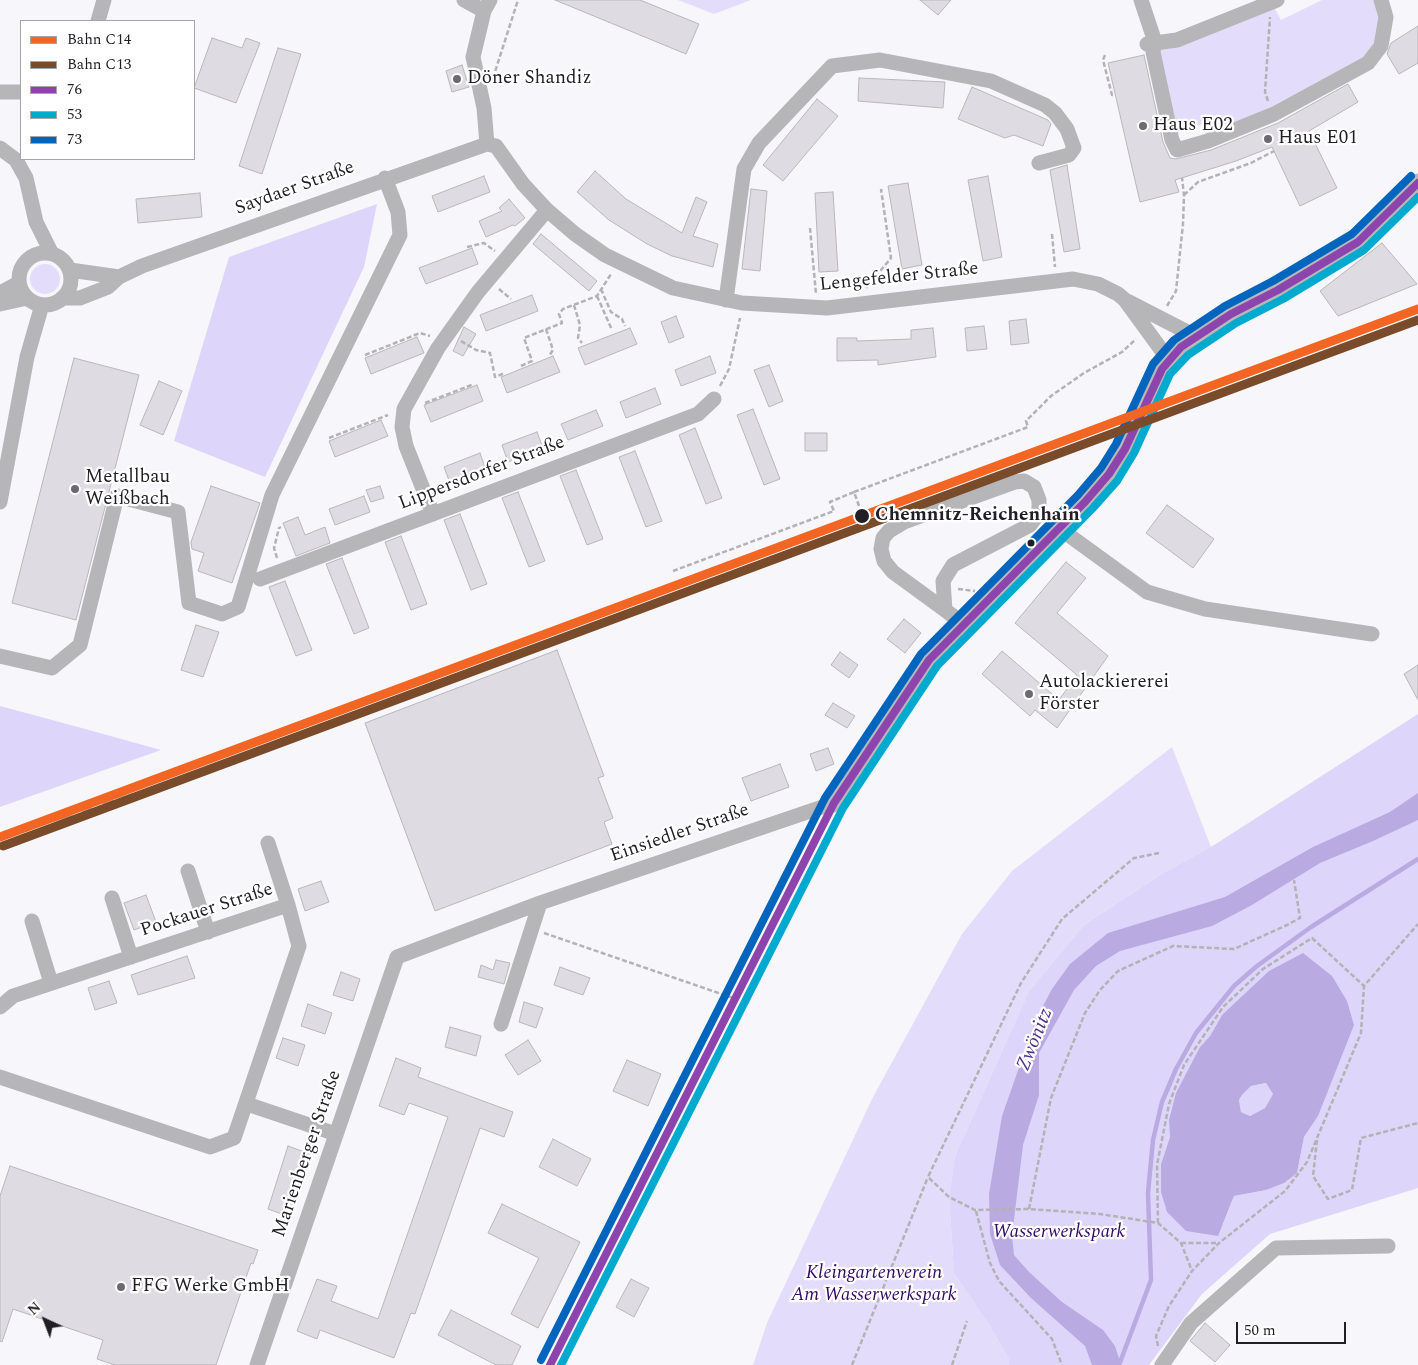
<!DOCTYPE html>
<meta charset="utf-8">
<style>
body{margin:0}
#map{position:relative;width:1418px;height:1365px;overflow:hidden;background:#f7f6fb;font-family:Spectral,serif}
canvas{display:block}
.legend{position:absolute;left:20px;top:20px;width:175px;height:140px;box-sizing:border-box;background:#fff;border:1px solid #a6a5a8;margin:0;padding:6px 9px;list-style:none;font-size:15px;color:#211f25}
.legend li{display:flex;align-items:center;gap:10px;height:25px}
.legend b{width:25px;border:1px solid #a6a5a8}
.north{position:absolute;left:20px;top:1295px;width:50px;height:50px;-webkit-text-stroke:4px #fff;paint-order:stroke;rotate:317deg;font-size:14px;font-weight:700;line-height:20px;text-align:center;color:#211f25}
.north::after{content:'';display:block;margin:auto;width:18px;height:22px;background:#211f25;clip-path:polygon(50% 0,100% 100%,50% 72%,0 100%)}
.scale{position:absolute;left:1236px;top:1322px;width:110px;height:22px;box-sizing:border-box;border:2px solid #211f25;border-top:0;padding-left:6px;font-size:15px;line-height:18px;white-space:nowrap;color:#211f25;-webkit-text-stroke:4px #fff;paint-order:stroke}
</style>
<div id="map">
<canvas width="1418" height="1365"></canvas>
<ul class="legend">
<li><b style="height:6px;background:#f26522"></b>Bahn C14</li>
<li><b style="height:6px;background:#7a4b2a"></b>Bahn C13</li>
<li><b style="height:6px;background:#8e44ad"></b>76</li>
<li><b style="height:6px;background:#00a9ce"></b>53</li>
<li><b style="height:6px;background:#0065bd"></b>73</li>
</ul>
<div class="north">N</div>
<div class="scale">50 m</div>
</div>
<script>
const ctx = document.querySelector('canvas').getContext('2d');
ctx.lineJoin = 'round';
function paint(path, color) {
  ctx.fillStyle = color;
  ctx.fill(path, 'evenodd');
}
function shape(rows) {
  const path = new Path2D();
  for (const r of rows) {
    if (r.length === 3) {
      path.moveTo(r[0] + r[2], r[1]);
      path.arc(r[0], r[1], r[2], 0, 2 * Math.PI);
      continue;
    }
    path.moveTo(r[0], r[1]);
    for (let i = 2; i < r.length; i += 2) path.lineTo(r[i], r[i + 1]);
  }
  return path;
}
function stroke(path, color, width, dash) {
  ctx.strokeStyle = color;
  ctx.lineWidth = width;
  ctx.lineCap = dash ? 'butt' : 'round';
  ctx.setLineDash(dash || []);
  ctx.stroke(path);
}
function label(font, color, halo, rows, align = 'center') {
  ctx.font = font + ' Spectral,serif';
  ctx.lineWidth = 4.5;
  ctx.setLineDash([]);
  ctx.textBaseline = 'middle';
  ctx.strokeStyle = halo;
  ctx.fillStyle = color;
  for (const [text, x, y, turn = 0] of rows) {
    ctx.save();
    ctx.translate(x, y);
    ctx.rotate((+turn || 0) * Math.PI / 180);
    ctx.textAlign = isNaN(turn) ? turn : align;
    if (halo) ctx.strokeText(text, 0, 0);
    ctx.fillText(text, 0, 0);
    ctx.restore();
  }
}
paint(shape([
 [678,0,751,0,714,14],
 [1322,0,1374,0,1382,17,1376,40,1363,58,1271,107,1206,135,1202,124,1175,133,1156,49,1274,7,1281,20],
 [45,279,15],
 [1172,747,1211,847,1163,873,1084,925,1029,991,955,1156,949,1197,954,1273,991,1328,1009,1359,1009,1365,753,1365,767,1323,873,1097,962,934,1012,871]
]), '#e3dcfb');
paint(shape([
 [377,204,364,267,265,477,174,441,229,257],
 [0,706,78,727,161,750,0,807],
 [1418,714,1418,1188,1270,1234,1202,1294,1149,1365,1009,1365,1009,1359,991,1328,954,1273,949,1197,955,1156,1029,991,1084,925,1163,873,1211,847],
 [1222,1015,1318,1116,1304,1137,1297,1173,1266,1190,1234,1196,1223,1224,1161,1192,1161,1164,1200,1047,1210,1036],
 [1267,1083,1273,1094,1265,1108,1250,1116,1241,1112,1239,1100,1242,1095,1251,1086]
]), '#ded5fa');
paint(shape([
 [1418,793,1418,820,1373,841,1320,863,1252,905,1212,926,1120,951,1096,966,1074,990,1039,1053,1039,1095,1023,1145,1012,1236,1014,1255,1029,1272,1062,1302,1103,1330,1115,1346,1121,1365,1092,1365,1085,1346,1031,1298,1000,1265,990,1234,989,1194,1002,1116,1036,1019,1052,989,1070,964,1108,933,1225,897,1313,847,1390,812],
 [1303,953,1332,976,1347,1001,1354,1025,1318,1116,1304,1137,1297,1173,1284,1183,1266,1190,1234,1196,1218,1236,1186,1231,1167,1212,1161,1192,1161,1164,1170,1137,1169,1120,1176,1093,1200,1047,1210,1036,1222,1015,1269,971],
 [1266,1083,1273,1094,1265,1108,1250,1116,1241,1112,1239,1100,1242,1095,1251,1086]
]), '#b9abe2');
stroke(shape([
 [1119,1365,1151,1280,1148,1193,1153,1140,1162,1102,1176,1069,1196,1033,1234,986,1257,966,1311,927,1418,859]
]), '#b9abe2', 4.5);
const building = shape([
 [555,0,640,0,699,24,686,54,555,0],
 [920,0,951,0,938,15,920,0],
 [1418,26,1418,63,1399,74,1387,54,1391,43,1418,26],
 [212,38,242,48,246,38,260,43,236,103,194,88,212,38],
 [278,48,301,54,262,174,239,166,278,48],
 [1144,55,1163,142,1170,158,1176,159,1211,150,1278,123,1348,84,1358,102,1309,131,1337,188,1300,206,1272,147,1236,161,1175,180,1179,192,1140,202,1108,63,1144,55],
 [462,65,469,87,452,92,446,71,462,65],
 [859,78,945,82,943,108,858,101,859,78],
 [972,87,1048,120,1051,124,1043,146,1014,135,1005,138,958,119,972,87],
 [817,99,838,116,783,181,763,165,817,99],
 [1067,165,1080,249,1064,252,1050,170,1067,165],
 [595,171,626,199,682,233,696,197,707,202,693,236,718,244,713,267,672,256,647,244,609,220,577,192,595,171],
 [484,176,490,192,438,212,432,196,484,176],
 [988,176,1002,257,983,261,968,180,988,176],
 [908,183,922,265,902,269,888,186,908,183],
 [751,189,767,191,760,271,742,269,751,189],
 [833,192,838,271,819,272,815,193,833,192],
 [200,193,202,217,138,223,136,199,200,193],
 [509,199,525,218,515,226,513,225,486,237,479,221,502,211,499,208,509,199],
 [541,234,597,281,589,291,533,244,541,234],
 [1382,243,1417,284,1338,316,1320,291,1382,243],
 [472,248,478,264,426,284,419,268,472,248],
 [532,295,538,311,486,331,480,315,532,295],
 [676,316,684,337,669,343,661,322,676,316],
 [1026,319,1029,343,1011,345,1009,321,1026,319],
 [984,326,987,349,967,351,965,328,984,326],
 [464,327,476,334,463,356,453,351,464,327],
 [630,328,637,344,585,365,578,348,630,328],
 [933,328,936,357,878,365,878,360,837,361,837,338,857,338,857,341,911,339,911,330,933,328],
 [417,337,424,353,371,374,365,358,417,337],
 [553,356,560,372,507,393,501,377,553,356],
 [710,356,716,373,681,386,675,370,710,356],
 [74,358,139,375,76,620,12,603,74,358],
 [769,365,783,401,769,407,754,370,769,365],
 [159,381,182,391,163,435,140,425,159,381],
 [477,385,483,401,431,422,424,405,477,385],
 [655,388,661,404,626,418,620,402,655,388],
 [753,409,780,479,764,485,737,415,753,409],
 [596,410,603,426,568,440,561,424,596,410],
 [381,420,388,436,335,457,329,441,381,420],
 [695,428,722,498,706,504,679,435,695,428],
 [537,432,543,448,508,462,502,445,537,432],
 [805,433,827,433,827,451,805,451,805,433],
 [635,451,662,521,646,527,619,457,635,451],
 [480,453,486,470,450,483,444,467,480,453],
 [576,470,603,539,587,545,560,476,576,470],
 [211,486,260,503,232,583,198,571,204,553,192,549,191,542,211,486],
 [380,486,384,498,371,502,366,490,380,486],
 [518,492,545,561,529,567,502,498,518,492],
 [364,496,370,512,335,525,329,509,364,496],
 [1167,505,1214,539,1193,568,1146,533,1167,505],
 [460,514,487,584,471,590,444,520,460,514],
 [298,517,305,535,325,527,330,543,296,556,283,523,298,517],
 [401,536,427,604,411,610,385,542,401,536],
 [342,558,369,628,354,634,326,564,342,558],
 [1066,562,1086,578,1057,613,1108,656,1057,728,1035,710,1030,716,982,674,1002,651,1059,700,1077,675,1015,623,1066,562],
 [285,581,312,650,296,656,269,587,285,581],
 [904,619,921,633,905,653,887,639,904,619],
 [196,625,219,632,203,677,181,670,196,625],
 [557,650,604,776,598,778,613,818,604,822,612,844,435,911,365,723,557,650],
 [840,652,858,665,849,678,831,665,840,652],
 [1418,665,1418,700,1404,674,1418,665],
 [833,703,855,716,847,728,825,715,833,703],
 [828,748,834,764,816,771,810,754,828,748],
 [780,764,789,787,751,801,742,778,780,764],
 [321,881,329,902,305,911,298,889,321,881],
 [146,895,156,922,134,930,124,903,146,895],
 [187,956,195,978,138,995,131,975,187,956],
 [496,960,510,963,504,984,478,977,481,965,493,970,496,960],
 [560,967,590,978,583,995,554,985,560,967],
 [341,972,360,979,353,1001,333,995,341,972],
 [109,981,117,1003,95,1010,88,988,109,981],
 [524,1002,543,1008,536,1028,519,1022,524,1002],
 [308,1004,332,1013,325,1034,301,1026,308,1004],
 [450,1027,481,1036,476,1056,445,1047,450,1027],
 [283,1038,305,1045,298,1066,276,1058,283,1038],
 [528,1040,541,1061,518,1075,505,1055,528,1040],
 [396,1058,421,1068,418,1077,513,1112,504,1137,480,1128,415,1314,411,1313,394,1358,320,1330,317,1339,297,1331,317,1279,337,1286,331,1301,378,1319,448,1117,409,1103,404,1115,379,1106,396,1058],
 [627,1060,661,1074,648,1106,613,1091,627,1060],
 [553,1139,591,1159,577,1186,539,1167,553,1139],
 [288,1146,310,1154,290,1217,268,1209,288,1146],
 [10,1166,258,1250,253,1264,251,1263,216,1365,115,1365,97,1359,103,1340,13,1309,2,1342,0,1341,0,1196,10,1166],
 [502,1204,580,1242,538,1328,511,1314,539,1258,488,1233,502,1204],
 [631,1279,649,1288,634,1317,616,1307,631,1279],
 [451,1310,521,1346,512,1365,496,1365,438,1335,451,1310],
 [1205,1323,1230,1345,1215,1362,1190,1341,1205,1323]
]);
paint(building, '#dedce2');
stroke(building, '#b8b7bc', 1);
stroke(shape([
 [1105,55,1103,60,1112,95,1115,95],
 [493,78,518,0],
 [1268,101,1265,92,1270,17],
 [1184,195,1198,182,1251,163,1274,151],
 [810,228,816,294],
 [1052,234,1055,267],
 [467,247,484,243,495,251],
 [866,288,891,258,881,189],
 [499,289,511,299],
 [601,289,611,312,622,319,625,326],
 [597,296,612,330],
 [574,305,580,325,578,338,582,343],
 [1167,306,1176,291,1183,224,1184,195,1182,178],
 [546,329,553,350,549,356],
 [461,341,476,350,490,353,495,377,505,373],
 [365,355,420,333,430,336],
 [521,366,532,361,524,338,562,323,559,314,563,309,597,296,611,274],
 [720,386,729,369,740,318],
 [425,403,474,384],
 [329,438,388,415],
 [854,492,1028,427,1026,421,1051,396,1084,373,1122,352,1136,339],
 [277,558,274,548,279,528,281,527],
 [673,571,834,511,830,502,854,492,867,528,875,525],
 [958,589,975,591],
 [1159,853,1134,858,1062,919,1021,983,928,1177,949,1197,975,1210,1029,1209,1100,1214,1158,1223,1181,1243,1192,1271],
 [544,933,736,999],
 [1317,1140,1313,1176,1328,1199,1352,1190,1361,1138,1418,1123],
 [1029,1209,1051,1098,1085,1013,1100,990,1118,971,1173,946,1234,949,1287,925,1300,918,1294,880],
 [976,1211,990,1263,999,1281,1052,1339,1062,1365],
 [1158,1223,1157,1165,1169,1104,1184,1065,1223,1007,1263,969,1312,938,1364,986],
 [1181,1243,1219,1243],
 [1158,1346,1156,1336,1169,1306,1192,1271,1219,1243,1285,1191,1307,1162,1361,1033,1364,986,1418,924],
 [852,1365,928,1177],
 [952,1365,967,1321]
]), '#b3b2b5', 2.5, [5, 2.5]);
stroke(shape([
 [464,0,484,11],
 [1141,0,1155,42,1153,52,1172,140,1177,150,1208,141,1274,114,1368,63,1381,46,1386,17,1381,0],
 [98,21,104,0],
 [1147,44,1177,40,1277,0],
 [0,92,21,92],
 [487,144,484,108,473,57,484,11,490,0],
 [0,148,16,160,26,178,36,222,52,254],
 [45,279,26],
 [70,270,119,277],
 [0,293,19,283],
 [62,298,80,298,108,287,119,277,142,266,487,144,496,146,523,184,547,210,575,234,605,255,673,288,742,303,827,308,1073,279,1098,284,1118,294,1125,300,1168,359],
 [726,300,744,169,759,143,832,66,880,60,991,81,1045,105,1055,113,1067,129,1074,148,1069,155,1039,163],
 [1127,301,1195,336],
 [0,304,27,298],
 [0,502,27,357,42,305],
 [433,514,406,446,402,427,404,409,438,348,478,292,547,210],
 [1059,528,1147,592,1205,609,1372,634],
 [260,579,698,414,714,399],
 [945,610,893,572,884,561,881,549,883,538,889,531,904,522,1015,482,1024,481,1034,487,1039,500,1039,513,1030,525,953,565,943,581,945,610,964,624],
 [0,656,52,668,80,645,117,496,178,512,189,603,222,614,238,607,272,495,400,235,398,212,385,178],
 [268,843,288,905],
 [188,871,208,932],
 [112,898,131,957],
 [32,921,51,983],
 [0,1007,13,996,288,905,299,946,234,1138,210,1147,0,1077],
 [501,1024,540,903],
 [247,1104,336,1134],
 [257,1365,397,957,540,903,834,803],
 [1162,1365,1191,1323,1276,1248,1388,1246]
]), '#b6b5b8', 15);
stroke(shape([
 [834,803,929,660,1085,502,1109,474,1125,449,1162,369,1168,359,1195,336,1278,290,1358,242,1418,183]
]), '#b8b8bb', 19);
const rail = shape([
 [29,826,161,788]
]);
stroke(rail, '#bbbabe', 5.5);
stroke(rail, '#fff', 4, [11]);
stroke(shape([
 [550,1365,834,803,929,660,1085,502,1109,474,1125,449,1162,369,1181,347,1231,314,1278,290,1358,242,1418,183]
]), '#8e44ad', 8);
stroke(shape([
 [561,1365,843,808,937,666,1092,509,1117,481,1134,453,1170,374,1188,355,1236,323,1283,299,1364,250,1418,197]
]), '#00a9ce', 8);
stroke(shape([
 [541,1360,825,798,921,654,1078,495,1101,468,1116,444,1153,364,1174,340,1225,306,1273,281,1352,234,1411,176]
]), '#0065bd', 8);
stroke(shape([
 [0,837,1418,309]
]), '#f26522', 9);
stroke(shape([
 [3,846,1418,320]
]), '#7a4b2a', 9);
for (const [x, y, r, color] of [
 [457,79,5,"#6c6a70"],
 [1143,126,5,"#6c6a70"],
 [1268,139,5,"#6c6a70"],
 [75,489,5,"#6c6a70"],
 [862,516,8,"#211f25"],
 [1031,543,4.5,"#211f25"],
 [1029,694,5,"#6c6a70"],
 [121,1287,5,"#6c6a70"]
]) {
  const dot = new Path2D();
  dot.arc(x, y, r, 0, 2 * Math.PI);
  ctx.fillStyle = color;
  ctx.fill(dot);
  stroke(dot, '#fff', 2);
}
label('19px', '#211f25', '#fff', [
 ["Döner Shandiz",467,79],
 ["Haus E02",1153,126],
 ["Haus E01",1278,139],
 ["Metallbau",85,478],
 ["Weißbach",85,500],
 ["Autolackiererei",1039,683],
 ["Förster",1039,705],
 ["FFG Werke GmbH",131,1287]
], 'left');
label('19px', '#211f25', '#fff', [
 ["Saydaer Straße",295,189,-20],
 ["Lengefelder Straße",899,278,-6],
 ["Lippersdorfer Straße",482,474,-21],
 ["Einsiedler Straße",680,834,-19],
 ["Pockauer Straße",207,911,-18],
 ["Marienberger Straße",308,1154,-71]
]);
label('bold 19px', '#211f25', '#fff', [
 ["Chemnitz-Reichenhain",875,516]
], 'left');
label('italic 19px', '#330a65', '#fff', [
 ["Wasserwerkspark",1059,1233],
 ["Kleingartenverein",874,1274],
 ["Am Wasserwerkspark",874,1296]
]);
label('italic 20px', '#503089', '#fff', [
 ["Zwönitz",1036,1040,-68]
]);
</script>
